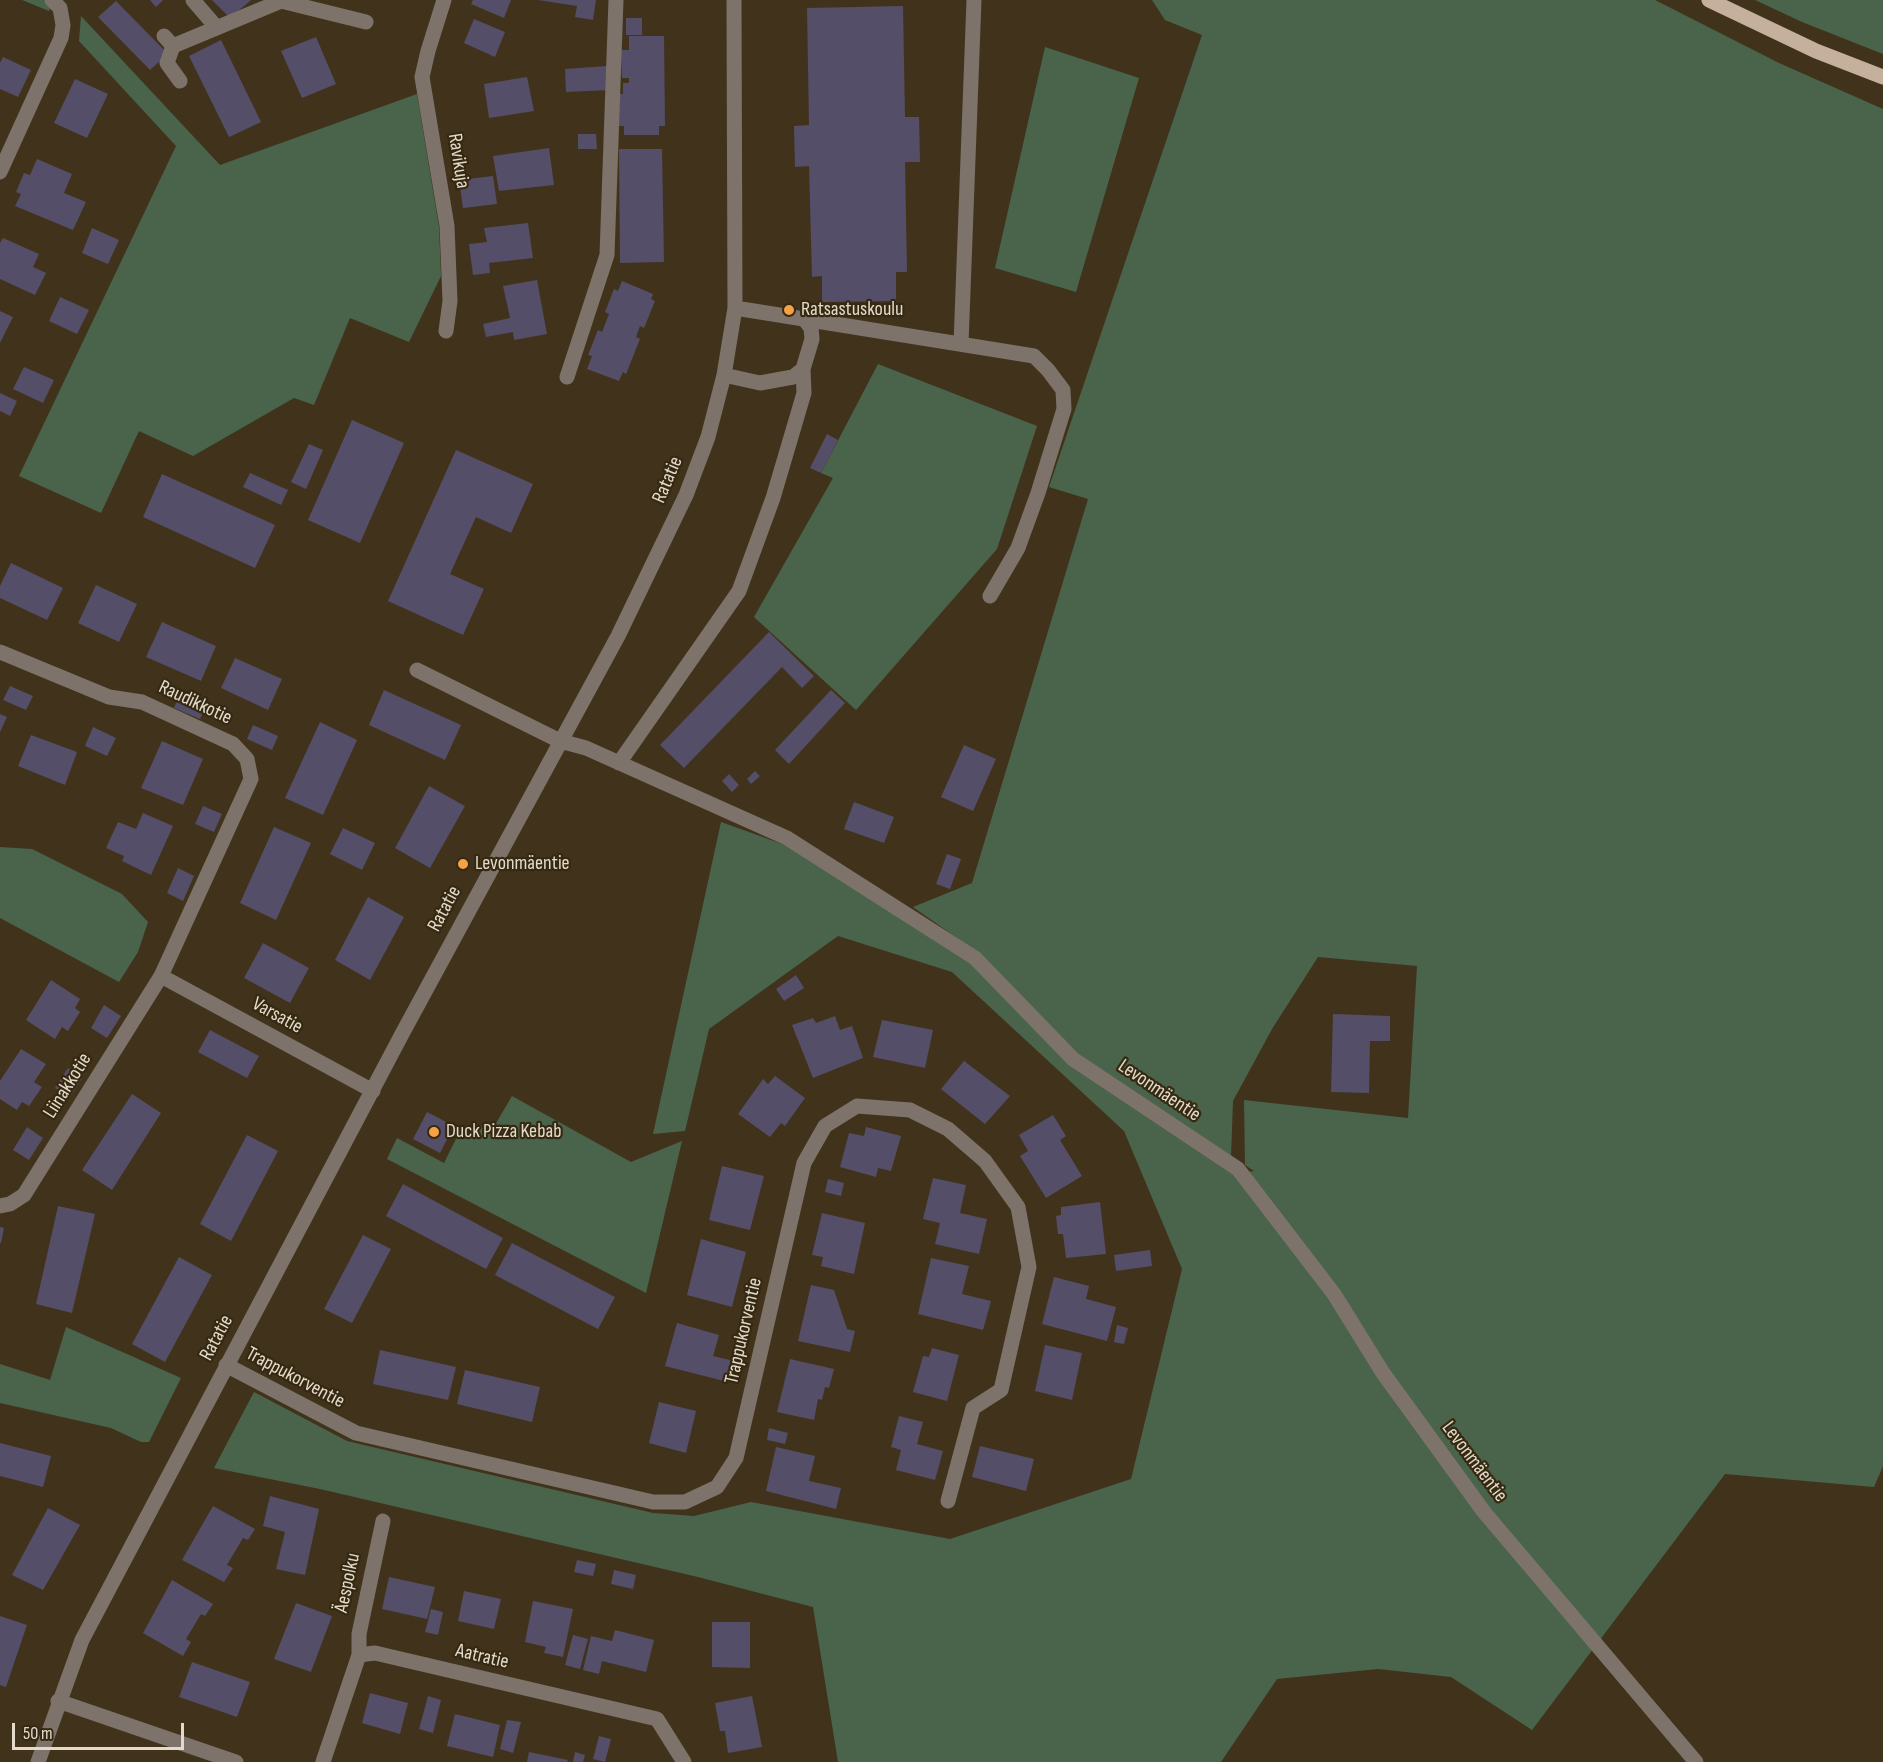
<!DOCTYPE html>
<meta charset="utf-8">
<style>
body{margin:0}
#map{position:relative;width:1883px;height:1762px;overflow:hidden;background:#41331b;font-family:"Sofia Sans Condensed",sans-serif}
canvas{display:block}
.scale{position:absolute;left:12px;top:1723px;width:172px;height:27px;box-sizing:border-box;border:3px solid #e3dacc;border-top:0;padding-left:8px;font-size:18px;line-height:21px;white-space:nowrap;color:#e3dacc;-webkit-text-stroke:4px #362911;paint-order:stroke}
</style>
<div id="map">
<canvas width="1883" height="1762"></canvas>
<div class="scale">50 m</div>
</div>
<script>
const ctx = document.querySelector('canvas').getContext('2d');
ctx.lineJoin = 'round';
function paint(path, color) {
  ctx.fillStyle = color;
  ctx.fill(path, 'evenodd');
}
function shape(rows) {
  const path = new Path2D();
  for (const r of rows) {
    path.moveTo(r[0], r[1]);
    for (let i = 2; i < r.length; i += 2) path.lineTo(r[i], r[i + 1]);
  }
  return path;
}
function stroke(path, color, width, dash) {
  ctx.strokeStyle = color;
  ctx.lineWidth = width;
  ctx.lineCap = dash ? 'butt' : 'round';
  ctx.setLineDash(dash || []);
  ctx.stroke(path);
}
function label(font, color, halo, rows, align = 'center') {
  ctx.font = font + ' "Sofia Sans Condensed",sans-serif';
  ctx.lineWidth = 4.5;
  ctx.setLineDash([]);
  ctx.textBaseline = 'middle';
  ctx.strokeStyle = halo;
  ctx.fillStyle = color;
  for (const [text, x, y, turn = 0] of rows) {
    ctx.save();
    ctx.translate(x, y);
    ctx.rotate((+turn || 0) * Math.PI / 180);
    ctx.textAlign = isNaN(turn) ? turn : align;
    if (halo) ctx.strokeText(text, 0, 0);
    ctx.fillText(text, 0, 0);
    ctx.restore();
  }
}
paint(shape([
 [22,0,51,0,53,2,49,11],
 [1152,0,1655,0,1779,63,1883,109,1883,1466,1874,1487,1725,1474,1532,1730,1451,1677,1378,1669,1277,1679,1221,1762,838,1762,813,1607,698,1577,320,1489,214,1468,254,1392,347,1441,653,1513,694,1516,751,1502,950,1539,1131,1479,1182,1269,1124,1131,952,972,838,936,709,1029,685,1131,653,1134,721,822,785,845,971,962,1072,1064,1236,1174,1254,1171,1245,1165,1244,1100,1408,1118,1417,966,1318,957,1272,1029,1233,1101,1231,1156,1077,1053,977,952,913,907,972,883,1088,499,1049,487,1202,35,1165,20],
 [1755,0,1883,0,1883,54,1802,22],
 [81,16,220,165,417,94,439,227,441,276,409,342,350,318,314,405,294,398,193,456,139,431,101,513,19,476,176,146,79,41],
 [1045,47,1139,78,1076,292,995,268],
 [878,364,1037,426,997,549,856,710,754,617,833,478,821,473],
 [0,847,32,849,122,894,148,922,138,952,119,982,0,918],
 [512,1096,631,1162,682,1141,646,1293,387,1159,397,1138,444,1163,460,1131,473,1138,480,1125,492,1130],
 [66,1327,181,1378,149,1442,141,1442,111,1428,0,1403,0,1364,50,1380]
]), '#49644b');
paint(shape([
 [150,0,163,0,156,7],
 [212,0,251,0,230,18],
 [473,0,511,0,504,18,471,4],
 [538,0,596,0,593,20,575,17,577,6],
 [116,1,168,54,150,70,98,17],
 [903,6,905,117,919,117,920,162,905,162,907,272,896,272,896,301,822,302,822,276,812,277,809,166,795,167,794,126,809,125,807,8],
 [626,18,642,18,642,35,626,35],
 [474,19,505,32,495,57,464,43],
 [629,36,664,36,665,126,659,126,659,135,624,135,624,126,617,126,616,94,623,94,623,83,629,83,629,78,622,78,621,50,629,50],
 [316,37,336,84,302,98,281,51],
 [221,40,261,122,229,137,189,56],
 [3,57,31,70,18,97,0,89,0,63],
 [607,66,609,90,566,92,565,69],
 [527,77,534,111,489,118,484,84],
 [75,79,108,94,87,138,54,123],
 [578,134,596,134,597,149,578,149],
 [549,148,554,185,499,191,493,156],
 [619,149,662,149,664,262,620,263],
 [37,159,72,174,64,193,86,202,73,230,15,206,21,194,16,192,24,173,30,175],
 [493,176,497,204,463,208,459,180],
 [528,223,533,258,489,263,490,273,473,275,469,244,487,242,484,228],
 [92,228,119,240,108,264,82,253],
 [3,238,39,254,33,267,46,273,35,295,0,279,0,243],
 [537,280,547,334,514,340,513,332,486,337,483,324,510,318,503,286],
 [622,281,653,294,651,299,655,301,644,328,640,326,636,337,640,339,626,374,623,372,619,381,587,369,592,356,588,355,598,330,602,332,609,314,605,312,614,289,618,291],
 [60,297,89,310,77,334,49,321],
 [0,311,13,317,0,343],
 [24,367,54,380,43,403,13,389],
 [0,393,17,401,10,416,0,411],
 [352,420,404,443,360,543,308,520],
 [827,434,838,440,821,473,810,468],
 [309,444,323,450,306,489,291,482],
 [456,450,533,484,511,533,476,517,450,574,484,589,463,635,388,601],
 [250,473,288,490,281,505,243,487],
 [162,474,275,525,255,568,143,517],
 [11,563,63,588,47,620,0,598,0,586],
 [96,585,137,604,119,642,78,623],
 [162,622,216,646,201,681,146,657],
 [769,632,814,676,802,688,782,667,684,768,660,745],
 [235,658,282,679,268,710,221,688],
 [10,686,33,696,26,710,3,700],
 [384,690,461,725,445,760,369,725],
 [831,690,845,703,789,764,775,750],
 [180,694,206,705,200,719,174,708],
 [0,714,7,717,0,732],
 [320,722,357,740,323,815,285,798],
 [253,725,278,736,272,750,247,739],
 [93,727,116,738,107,756,85,746],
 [31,735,77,752,65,785,18,766],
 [162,741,203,759,183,805,141,788],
 [964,745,996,759,973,811,941,797],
 [755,771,760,776,751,784,747,779],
 [729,774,739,785,732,792,722,781],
 [429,786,465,806,430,868,395,848],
 [854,802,894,817,884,843,844,829],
 [203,806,222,814,214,832,195,824],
 [143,813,173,826,151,875,122,861,124,856,106,848,118,822,136,829],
 [274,827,311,843,276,920,240,903],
 [343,828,375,843,362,870,330,854],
 [947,854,961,859,950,889,936,884],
 [178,868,194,876,183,901,167,893],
 [368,897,404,917,370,980,335,960],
 [263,943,309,968,290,1003,244,978],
 [796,975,804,988,784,1001,776,989],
 [51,980,80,999,75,1008,80,1012,68,1031,62,1027,55,1039,26,1020],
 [104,1005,121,1016,107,1038,91,1028],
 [1333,1014,1390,1016,1390,1041,1370,1041,1369,1093,1331,1092],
 [835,1016,840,1030,852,1026,863,1058,813,1078,792,1025,813,1018,816,1023],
 [882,1020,933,1030,925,1068,873,1057],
 [210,1030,259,1056,247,1078,198,1052],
 [21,1049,46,1064,34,1082,42,1087,29,1106,22,1102,17,1110,0,1099,0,1081],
 [964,1061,1010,1096,985,1124,941,1089],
 [68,1068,82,1078,70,1097,55,1088],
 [775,1076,805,1098,785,1126,781,1123,770,1137,738,1114,763,1079,768,1084],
 [132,1094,161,1113,112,1190,82,1170],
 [427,1112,454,1126,440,1153,413,1139],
 [1053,1115,1066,1136,1060,1140,1082,1176,1046,1198,1020,1156,1028,1151,1019,1135],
 [27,1127,43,1138,29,1160,13,1150],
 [866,1127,901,1136,891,1171,878,1168,876,1177,840,1167,849,1133,864,1136],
 [247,1135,278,1151,231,1241,200,1224],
 [722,1166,764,1176,750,1230,709,1220],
 [933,1178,966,1185,960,1213,987,1219,979,1254,935,1244,940,1223,923,1219],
 [828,1179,844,1183,841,1196,825,1192],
 [403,1184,503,1238,486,1269,386,1216],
 [1100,1202,1106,1254,1066,1258,1063,1234,1058,1234,1056,1216,1061,1215,1061,1207],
 [58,1206,95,1214,72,1313,36,1304],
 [822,1213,865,1223,854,1274,821,1266,823,1257,812,1255],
 [0,1227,4,1228,1,1243,0,1243],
 [363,1235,391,1249,352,1323,324,1309],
 [701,1239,746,1252,732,1307,687,1295],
 [512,1243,615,1297,598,1329,495,1275],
 [1150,1250,1152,1266,1116,1271,1114,1255],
 [179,1257,212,1275,165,1362,132,1344],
 [931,1258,969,1266,962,1294,991,1301,983,1330,918,1314],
 [1054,1277,1089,1286,1086,1299,1116,1307,1107,1341,1042,1324],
 [811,1285,834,1290,847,1329,855,1331,850,1352,798,1341],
 [677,1323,719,1335,713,1356,734,1361,728,1382,665,1366],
 [1117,1325,1128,1328,1124,1344,1114,1342],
 [1045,1345,1082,1353,1072,1400,1035,1391],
 [932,1348,959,1355,947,1401,913,1392,923,1356,929,1357],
 [380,1350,456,1367,448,1400,373,1384],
 [790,1359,834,1369,829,1388,825,1387,822,1400,818,1399,814,1420,777,1412],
 [465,1370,540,1387,532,1422,457,1404],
 [659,1402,696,1411,686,1453,649,1443],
 [899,1416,923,1422,917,1444,943,1451,935,1480,896,1470,901,1450,891,1447],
 [769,1428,788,1433,785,1444,767,1440],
 [0,1443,51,1456,43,1487,0,1476],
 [980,1446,1034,1459,1026,1491,972,1477],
 [776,1447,815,1456,809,1481,841,1488,836,1509,766,1491],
 [270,1496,319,1509,305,1575,276,1569,285,1532,263,1526],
 [213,1506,255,1529,248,1540,243,1538,227,1565,233,1568,224,1582,182,1560],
 [48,1508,80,1525,43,1590,12,1575],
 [577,1560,596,1564,593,1576,574,1572],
 [614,1570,636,1575,633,1589,611,1584],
 [389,1577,435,1587,427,1619,382,1609],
 [172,1580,213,1604,205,1616,201,1614,186,1639,191,1642,183,1656,143,1633],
 [464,1591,501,1599,494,1629,458,1621],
 [533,1601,573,1609,563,1657,544,1653,546,1647,525,1642],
 [296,1603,332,1616,311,1672,274,1659],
 [431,1609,443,1612,438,1635,425,1632],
 [0,1616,27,1625,6,1687,0,1685],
 [712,1622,750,1622,750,1668,712,1667],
 [615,1630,654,1640,646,1672,602,1661,599,1674,583,1670,591,1636,612,1641],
 [573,1635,588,1639,580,1669,565,1665],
 [192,1662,250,1682,237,1717,179,1697],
 [370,1693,408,1703,400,1734,362,1723],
 [428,1696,441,1700,433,1733,419,1729],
 [752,1696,762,1747,728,1753,725,1731,720,1731,715,1703],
 [455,1714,500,1725,493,1757,447,1746],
 [507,1720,521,1722,513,1753,500,1749],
 [599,1736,611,1739,605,1762,593,1759],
 [529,1752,568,1760,567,1762,527,1762],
 [575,1752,585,1755,583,1762,573,1762]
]), '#544e68');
stroke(shape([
 [193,0,217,28],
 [444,0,428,51,422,77,447,226,450,301,446,331],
 [164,36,173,46,281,1,366,22],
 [173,46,167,63,180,81],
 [0,172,61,38,63,25,60,8,52,0],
 [804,319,1034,356,1048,370,1063,390,1064,409,1038,493,1018,548,990,596],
 [961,344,974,0],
 [724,375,760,383,793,377,803,369,812,339,811,328,804,319,735,308],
 [567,377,607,255,616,0],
 [0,652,109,697,142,702,233,744,247,759,251,779,161,976,24,1195,10,1204,0,1206],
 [417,670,560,741,586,748,787,838,975,958,1073,1059,1238,1169,1334,1294,1383,1373,1484,1512,1696,1762],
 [619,763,739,591,773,498,804,393,803,369],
 [161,976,373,1091],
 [226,1365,356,1433,653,1502,685,1502,717,1487,736,1458,804,1163,825,1126,857,1106,910,1110,948,1129,985,1161,1018,1207,1029,1267,1001,1390,973,1408,948,1501],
 [359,1655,359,1634,383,1521],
 [58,1701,236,1762],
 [38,1762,82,1640,402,1034,618,636,686,495,708,437,724,375,735,308,734,0],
 [323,1762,359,1655,375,1653,657,1719,684,1762]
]), '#7d736a', 15);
stroke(shape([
 [1709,0,1816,51,1883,77]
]), '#c4b09c', 15);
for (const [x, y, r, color] of [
 [789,310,6,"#f5a246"],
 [463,864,6,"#f5a246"],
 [434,1132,6,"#f5a246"]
]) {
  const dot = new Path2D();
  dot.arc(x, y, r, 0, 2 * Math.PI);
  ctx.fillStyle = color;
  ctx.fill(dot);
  stroke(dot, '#362911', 2);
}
label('20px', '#e3dacc', '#362911', [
 ["Ravikuja",458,161,81],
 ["Ratatie",668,480,-67],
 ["Raudikkotie",195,703,25],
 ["Ratatie",445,909,-62],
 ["Varsatie",277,1016,29],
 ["Liinakkotie",68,1086,-58],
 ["Levonmäentie",1159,1091,34],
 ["Trappukorventie",744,1331,-77],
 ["Ratatie",217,1338,-62],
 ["Trappukorventie",295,1378,28],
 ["Levonmäentie",1474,1462,53],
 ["Äespolku",348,1583,-78],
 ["Aatratie",482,1657,13]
]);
label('20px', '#e3dacc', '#362911', [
 ["Ratsastuskoulu",801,310],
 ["Levonmäentie",475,864],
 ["Duck Pizza Kebab",446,1132]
], 'left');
</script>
